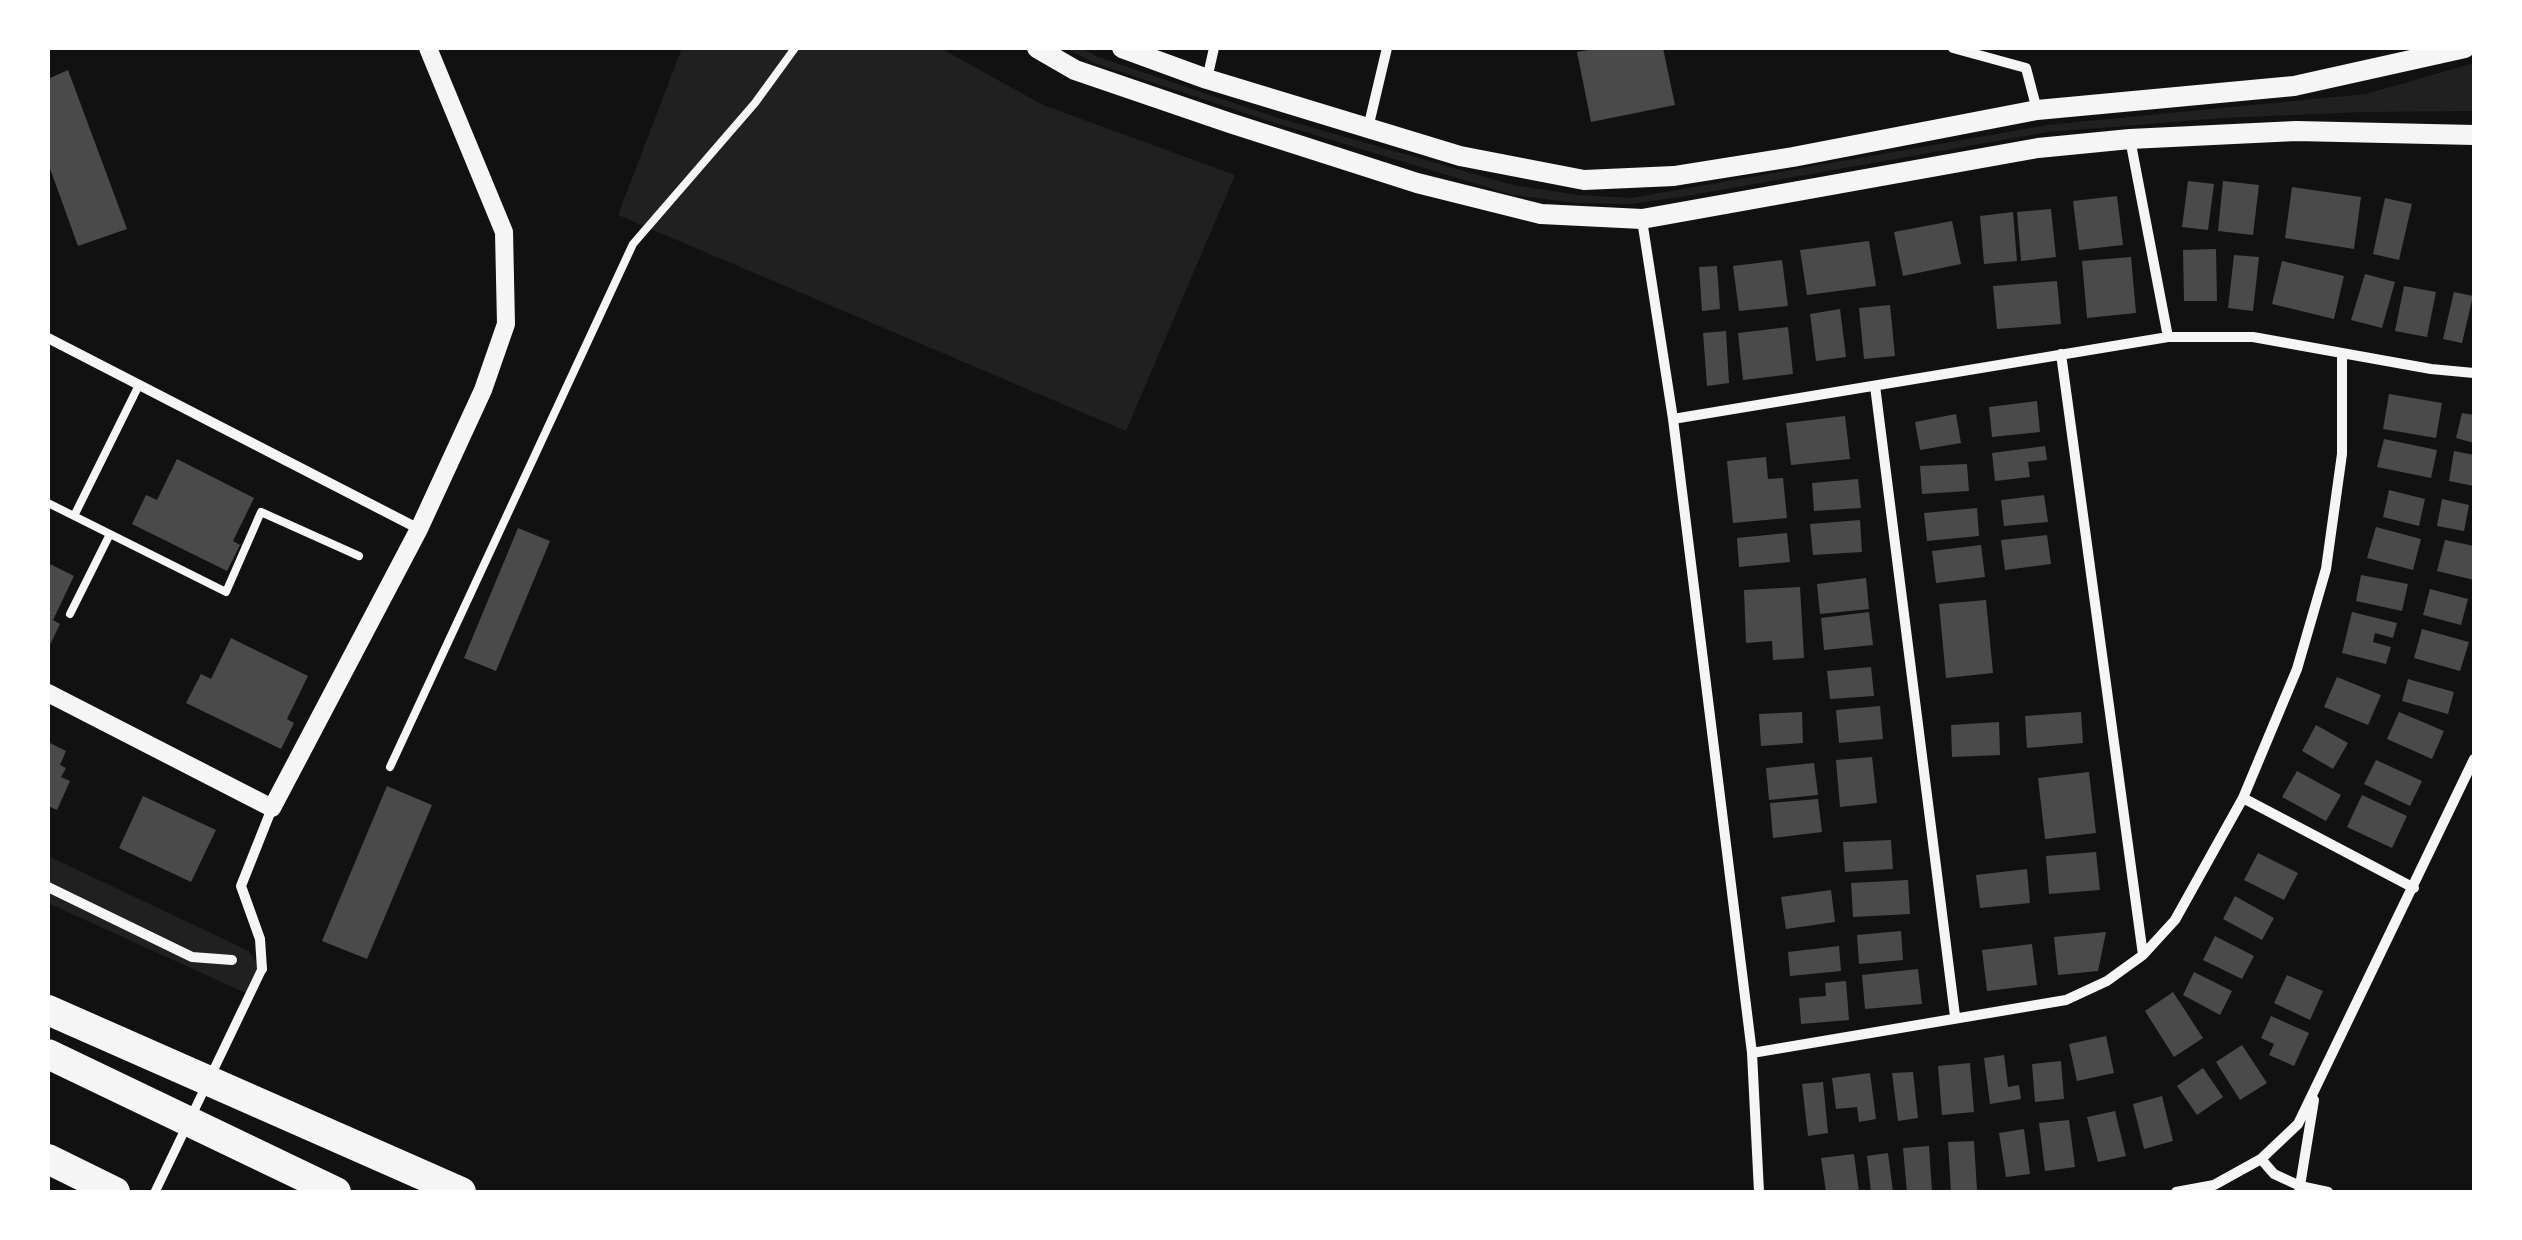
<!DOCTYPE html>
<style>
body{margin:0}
#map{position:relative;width:2522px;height:1240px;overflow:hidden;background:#111;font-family:Barlow,sans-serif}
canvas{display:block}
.frame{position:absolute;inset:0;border:50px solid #fff;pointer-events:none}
</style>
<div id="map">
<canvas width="2522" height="1240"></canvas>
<div class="frame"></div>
</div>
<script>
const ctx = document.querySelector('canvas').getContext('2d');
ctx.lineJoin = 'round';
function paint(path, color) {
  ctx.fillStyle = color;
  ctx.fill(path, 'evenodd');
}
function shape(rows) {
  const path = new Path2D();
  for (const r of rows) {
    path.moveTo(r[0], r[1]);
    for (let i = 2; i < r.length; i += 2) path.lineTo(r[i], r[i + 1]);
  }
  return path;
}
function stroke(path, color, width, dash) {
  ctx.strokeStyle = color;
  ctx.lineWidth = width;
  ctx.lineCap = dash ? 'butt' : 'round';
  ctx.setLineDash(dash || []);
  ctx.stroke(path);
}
paint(shape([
 [682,48,940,48,1043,105,1235,175,1126,431,618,215],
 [1065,48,1081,48,1098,57,1275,117,1513,185,1578,195,1631,198,2047,125,2366,94,2474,63,2474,111,2363,112,2223,118,2048,132,1687,196,1631,204,1576,203,1513,195,1272,122,1094,63],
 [48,856,249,951,263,973,250,995,48,903]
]), '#202020');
paint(shape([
 [1601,48,1663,48,1675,105,1591,122,1577,52],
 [68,70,127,229,78,246,48,163,48,79],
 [2188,181,2214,184,2208,230,2182,227],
 [2223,181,2259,185,2253,235,2218,231],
 [2292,187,2361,197,2354,249,2285,238],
 [2117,196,2123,245,2079,250,2073,201],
 [2385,198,2412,204,2399,260,2373,254],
 [2051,209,2056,257,2021,261,2017,212],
 [2013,212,2017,261,1984,264,1980,216],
 [1952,221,1961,264,1903,276,1894,232],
 [1869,241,1876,286,1807,295,1800,250],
 [2216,249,2217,301,2184,301,2183,250],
 [2234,255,2259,257,2253,311,2228,308],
 [2131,257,2136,313,2087,318,2082,261],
 [1782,260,1788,306,1739,311,1733,266],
 [2282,261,2344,276,2334,319,2272,304],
 [1717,266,1720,309,1702,311,1699,267],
 [2365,274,2395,282,2382,328,2351,320],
 [2057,281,2061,324,1997,329,1993,286],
 [2404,286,2436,292,2427,337,2395,331],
 [2454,292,2473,296,2462,343,2443,339],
 [1890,305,1895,356,1864,359,1859,308],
 [1840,309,1846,357,1816,361,1810,314],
 [1788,327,1793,374,1743,380,1738,333],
 [1726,331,1729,383,1707,386,1703,333],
 [2389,394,2442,403,2436,438,2383,429],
 [2037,401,2040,432,1992,437,1989,407],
 [2462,413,2474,415,2474,443,2456,438],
 [1956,414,1961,443,1920,450,1915,422],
 [1845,416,1850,459,1791,465,1786,423],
 [2384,439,2437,450,2431,478,2377,467],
 [2045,446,2047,460,2028,462,2030,477,1995,481,1992,453],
 [2454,451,2474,455,2474,486,2449,481],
 [1766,457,1768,479,1783,478,1787,518,1733,523,1727,461],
 [177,459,254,498,233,541,240,545,227,571,132,524,146,495,157,500],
 [1967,464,1969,491,1922,494,1920,466],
 [1858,479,1861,508,1814,511,1812,483],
 [2389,490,2425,499,2419,526,2383,517],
 [2044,495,2048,522,2004,526,2001,500],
 [2442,499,2469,505,2464,531,2437,526],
 [1977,508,1979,536,1927,541,1924,513],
 [1860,520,1862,552,1813,555,1810,524],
 [2376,527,2421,539,2413,570,2367,558],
 [518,528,550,541,496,671,464,658],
 [1787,533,1790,562,1739,567,1737,538],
 [2047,535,2051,564,2005,570,2001,540],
 [2445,540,2474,546,2474,580,2437,571],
 [1981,545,1985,577,1936,583,1932,551],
 [48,563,74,576,53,620,60,624,48,649],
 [2361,575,2408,584,2402,611,2356,601],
 [1866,578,1869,609,1820,614,1817,584],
 [1800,587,1804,658,1773,660,1772,641,1746,643,1744,590],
 [2430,589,2468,599,2461,625,2423,615],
 [1986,600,1993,673,1946,678,1939,604],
 [1869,612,1873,645,1824,650,1821,618],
 [2352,612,2397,623,2393,638,2375,633,2373,642,2391,647,2386,664,2342,653],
 [2422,629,2469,642,2460,671,2414,658],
 [231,638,308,676,287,719,294,723,281,749,186,703,201,674,211,679],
 [1871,667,1874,696,1830,699,1827,671],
 [2337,677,2381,695,2368,725,2324,707],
 [2408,679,2454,692,2448,714,2402,701],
 [1880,706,1883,739,1839,743,1836,710],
 [1802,712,1803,743,1761,746,1759,714],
 [2081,712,2083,743,2027,748,2025,716],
 [2399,712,2444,731,2432,759,2387,739],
 [1999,722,2000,755,1952,757,1951,725],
 [2316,725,2348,743,2333,769,2302,751],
 [48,742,66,751,60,765,66,768,61,777,70,781,57,810,48,806],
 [1872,757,1877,803,1840,807,1836,760],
 [2376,760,2422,781,2410,806,2364,784],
 [1814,763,1818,795,1769,800,1766,768],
 [2297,771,2341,795,2326,821,2282,797],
 [2089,772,2096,833,2045,839,2038,778],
 [387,786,432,805,367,959,322,941],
 [2362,795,2407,816,2392,848,2347,827],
 [143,796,216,830,191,882,119,848],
 [1818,799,1822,832,1773,838,1770,803],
 [1891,840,1893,869,1845,872,1843,842],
 [2096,852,2100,890,2049,894,2046,856],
 [2258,853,2298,873,2284,900,2244,880],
 [2027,869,2030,903,1980,908,1976,875],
 [1908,880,1910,914,1853,917,1851,883],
 [1831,890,1835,922,1786,929,1781,897],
 [2235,896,2274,918,2262,940,2223,919],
 [1901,931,1903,960,1859,964,1857,935],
 [2106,932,2098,971,2058,975,2054,937],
 [2215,936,2254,956,2242,979,2203,960],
 [2032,944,2037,985,1987,991,1982,950],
 [1839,946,1841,971,1790,976,1788,952],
 [1918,969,1922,1004,1865,1009,1862,975],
 [2194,972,2232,991,2220,1015,2183,995],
 [2287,975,2323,991,2310,1020,2274,1003],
 [1846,981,1849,1020,1801,1024,1799,998,1826,996,1825,983],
 [2173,992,2203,1038,2174,1057,2145,1011],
 [2271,1016,2309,1033,2294,1066,2269,1055,2274,1044,2261,1038],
 [2106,1036,2114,1073,2077,1081,2069,1044],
 [2242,1045,2267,1083,2240,1100,2216,1062],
 [2004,1055,2008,1087,2019,1085,2021,1099,1990,1104,1984,1058],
 [2061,1061,2064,1099,2035,1102,2032,1064],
 [1970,1063,1974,1112,1942,1115,1938,1066],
 [2203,1068,2223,1097,2197,1115,2177,1086],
 [1913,1072,1918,1118,1898,1121,1892,1073],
 [1870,1073,1876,1119,1859,1122,1857,1107,1836,1109,1832,1078],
 [1823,1082,1828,1133,1808,1136,1802,1084],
 [2162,1096,2173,1141,2144,1149,2133,1104],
 [2115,1111,2126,1156,2098,1162,2087,1117],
 [2069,1120,2075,1167,2045,1171,2039,1123],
 [2024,1129,2030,1174,2006,1177,1999,1133],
 [1974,1141,1977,1190,1951,1192,1948,1142],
 [1929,1146,1932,1192,1907,1192,1903,1148],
 [1888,1153,1893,1192,1871,1192,1867,1156],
 [1854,1154,1859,1192,1826,1192,1821,1158]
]), '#4a4a4a');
stroke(shape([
 [139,385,74,516,226,592,261,512,359,556],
 [48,503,74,516],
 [70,614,110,534],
 [390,767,633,244,755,103,795,48]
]), '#f5f5f5', 8);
stroke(shape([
 [155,1192,262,969]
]), '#f5f5f5', 9);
stroke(shape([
 [1953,48,2026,68,2037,110],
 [1207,79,1214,48],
 [1368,128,1387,48],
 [2130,139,2168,337],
 [1642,220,1673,419,1752,1053,1759,1192],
 [48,338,419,529],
 [2061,354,2143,955],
 [1875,386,1955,1016],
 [1673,419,2168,337,2253,337,2431,369,2474,373],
 [2243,798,2414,888],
 [48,887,192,957,232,960],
 [262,969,260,939,241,886,272,808],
 [1752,1053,2066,1000,2107,981,2143,955,2175,920,2243,798,2297,669,2326,569,2342,454,2342,353],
 [2261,1159,2274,1174,2300,1186,2328,1192],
 [2176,1192,2214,1185,2261,1159,2298,1124,2474,759],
 [2299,1192,2314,1100]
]), '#f5f5f5', 10);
stroke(shape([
 [48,693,272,808,419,529,483,390,506,324,504,232,428,48]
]), '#f5f5f5', 18);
stroke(shape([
 [1037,48,1075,70,1230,123,1417,183,1541,214,1642,219,2038,148,2130,139,2296,131,2474,135],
 [1122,48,1207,79,1460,156,1584,180,1674,176,1793,157,2037,110,2294,86,2465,48]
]), '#f5f5f5', 20);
stroke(shape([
 [48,1010,461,1192],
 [48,1054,336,1192],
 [48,1159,115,1192]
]), '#f5f5f5', 30);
</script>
